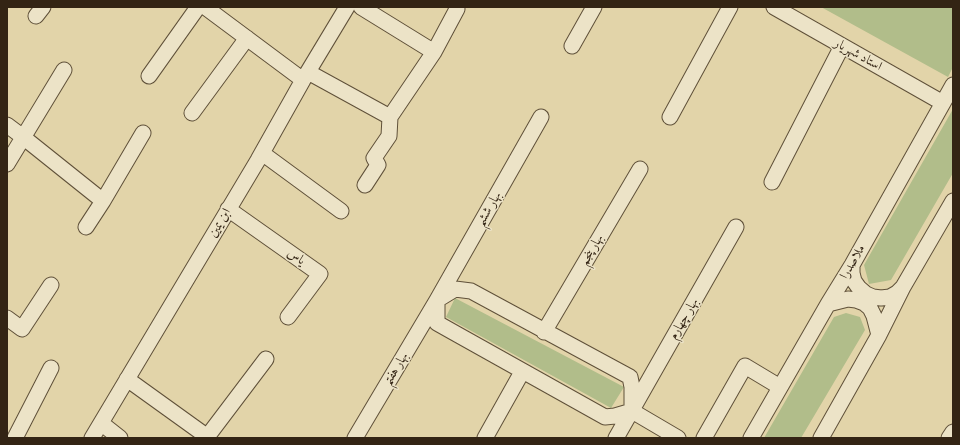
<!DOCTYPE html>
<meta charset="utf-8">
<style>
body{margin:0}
#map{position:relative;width:960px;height:445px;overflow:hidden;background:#e2d4a9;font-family:"Gentium Book Plus",serif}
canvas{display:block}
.frame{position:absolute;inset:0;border:8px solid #332414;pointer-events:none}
</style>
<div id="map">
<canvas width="960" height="445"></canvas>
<div class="frame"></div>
</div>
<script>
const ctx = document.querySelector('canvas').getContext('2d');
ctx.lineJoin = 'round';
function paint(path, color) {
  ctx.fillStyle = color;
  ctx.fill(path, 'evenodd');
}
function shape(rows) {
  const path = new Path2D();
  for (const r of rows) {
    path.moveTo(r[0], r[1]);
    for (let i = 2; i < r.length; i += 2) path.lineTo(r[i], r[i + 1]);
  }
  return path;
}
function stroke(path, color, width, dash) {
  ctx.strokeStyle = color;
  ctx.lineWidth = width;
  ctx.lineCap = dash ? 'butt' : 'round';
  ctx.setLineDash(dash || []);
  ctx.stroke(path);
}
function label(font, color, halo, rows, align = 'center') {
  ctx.font = font + ' "Gentium Book Plus",Amiri,serif';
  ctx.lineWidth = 3;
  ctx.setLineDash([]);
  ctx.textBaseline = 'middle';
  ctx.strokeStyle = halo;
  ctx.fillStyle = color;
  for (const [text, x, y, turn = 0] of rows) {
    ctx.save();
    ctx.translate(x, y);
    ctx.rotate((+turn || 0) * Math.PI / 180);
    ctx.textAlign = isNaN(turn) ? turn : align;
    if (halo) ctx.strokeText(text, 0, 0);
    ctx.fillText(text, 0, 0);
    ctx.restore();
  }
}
paint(shape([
 [821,7,953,7,953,67,948,77],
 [953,109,953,173,891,280,869,284,864,265],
 [455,298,624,387,611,408,446,317],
 [846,313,860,317,865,330,801,438,764,438,834,317]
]), '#b1bd8a');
const minor = shape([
 [205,7,303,80],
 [361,7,434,52],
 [774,7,943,103],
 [36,16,43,7],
 [572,46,594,7],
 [308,72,390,117],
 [149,76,198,7],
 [192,113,247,38],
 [670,117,730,7],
 [7,125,23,137,103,201],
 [262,153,341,211],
 [7,164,64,70],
 [772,182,842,46],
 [365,185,378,165,374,158,389,136,390,117,434,52,457,9],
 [228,209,320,274,288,317],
 [86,227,103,201,143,133],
 [852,265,852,273,854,281,859,288,866,294,873,297,881,298,890,297,897,293,903,287],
 [437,300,437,323,453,332,605,417,615,416,632,411,678,438],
 [437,300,455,289,471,291,630,377,632,387,632,411],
 [828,304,848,299,856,300,864,303,870,308,874,316,879,335],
 [7,318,22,329,51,285],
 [544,332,640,169],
 [127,379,209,438],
 [101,423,120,438],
 [207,437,266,359],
 [15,438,51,368],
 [92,438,258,160,303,80,347,7],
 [355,438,437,300,541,117],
 [485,438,522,372],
 [616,438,736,227],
 [704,438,745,366,780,387],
 [751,438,828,304,852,265,953,85],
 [821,438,879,335,903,287,953,201],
 [949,438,953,432]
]);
stroke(minor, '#5f5039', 17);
stroke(minor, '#ece3c7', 15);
label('13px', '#332414', '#ece3c7', [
 ["استاد شهریار",858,55,29],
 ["بهار ششم",489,209,-60],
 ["ابن یمین",220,223,-59],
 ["بهار پنجم",592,250,-60],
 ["یاس",296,257,35],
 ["ملاصدرا",853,262,-60],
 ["بهار چهارم",684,319,-60],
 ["بهار هفتم",396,369,-59]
]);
</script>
